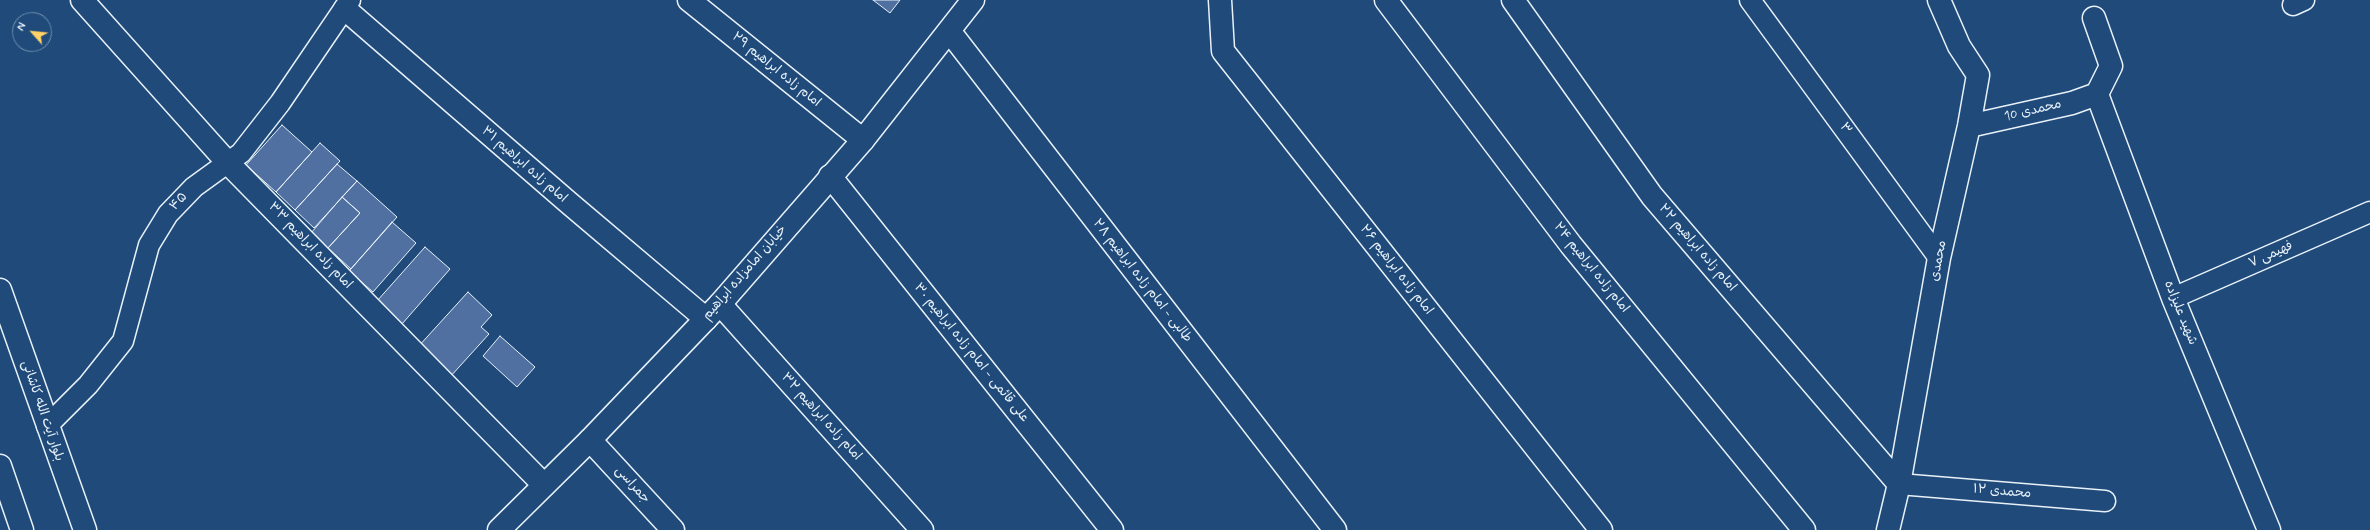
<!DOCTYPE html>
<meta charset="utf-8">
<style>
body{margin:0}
#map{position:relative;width:2370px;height:530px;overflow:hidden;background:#1f4a7a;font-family:Mynerve,sans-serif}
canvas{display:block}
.north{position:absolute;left:12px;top:12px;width:40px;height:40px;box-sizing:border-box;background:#1f4a7a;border:1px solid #6f8dac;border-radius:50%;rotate:297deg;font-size:11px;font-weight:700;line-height:16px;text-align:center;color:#e8f1f8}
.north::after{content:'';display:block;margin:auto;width:14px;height:18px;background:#ffd166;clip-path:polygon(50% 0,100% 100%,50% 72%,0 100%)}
</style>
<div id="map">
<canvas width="2370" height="530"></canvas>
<div class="north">N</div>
</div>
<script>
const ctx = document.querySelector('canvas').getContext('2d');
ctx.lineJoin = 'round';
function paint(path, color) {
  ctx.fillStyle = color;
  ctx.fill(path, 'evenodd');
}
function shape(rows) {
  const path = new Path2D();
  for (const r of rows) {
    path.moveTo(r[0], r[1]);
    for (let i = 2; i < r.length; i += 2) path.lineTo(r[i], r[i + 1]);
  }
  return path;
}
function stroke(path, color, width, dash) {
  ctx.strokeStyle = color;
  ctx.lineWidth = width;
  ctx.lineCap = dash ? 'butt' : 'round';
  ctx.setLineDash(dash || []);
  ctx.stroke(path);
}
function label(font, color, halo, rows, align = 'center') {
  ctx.font = font + ' Mynerve,"Playpen Sans Arabic",sans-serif';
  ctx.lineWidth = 3.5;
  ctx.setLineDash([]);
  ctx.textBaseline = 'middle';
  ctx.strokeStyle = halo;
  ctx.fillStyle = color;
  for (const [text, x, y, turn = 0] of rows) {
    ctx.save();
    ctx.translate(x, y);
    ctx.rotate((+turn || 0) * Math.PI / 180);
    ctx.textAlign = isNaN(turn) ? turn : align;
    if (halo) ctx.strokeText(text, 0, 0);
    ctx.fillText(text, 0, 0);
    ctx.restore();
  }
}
const building = shape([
 [873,0,900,0,890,13,873,0],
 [282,125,312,152,276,192,246,165,282,125],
 [320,143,340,161,295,210,276,192,320,143],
 [337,164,357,181,314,228,295,210,337,164],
 [357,181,397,217,351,269,328,248,360,213,342,197,357,181],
 [342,197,360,213,328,248,311,233,342,197],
 [392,222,416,243,373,292,349,271,392,222],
 [425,247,450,269,402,324,377,301,425,247],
 [468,292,492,315,481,327,489,334,450,377,417,348,468,292],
 [500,336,535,367,517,387,483,356,500,336]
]);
paint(building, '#4f70a0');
stroke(building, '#e8f1f8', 1);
const lane = shape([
 [1750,0,1939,258],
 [2293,5,2304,0],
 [2173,298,2370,212],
 [47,426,88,385,123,341,149,245,168,214,194,187,241,153,280,103,350,0],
 [1899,484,2105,501]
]);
const street = shape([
 [82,0,228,163,544,485],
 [689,0,863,140],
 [1220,0,1223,51,1601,530],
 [1386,0,1571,245,1804,530],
 [1513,0,1652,196,1899,484],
 [345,9,569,203,706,319],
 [2094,18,2111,66,2097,94],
 [950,32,1335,530],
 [2097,94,2173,298,2269,530],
 [1969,126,2072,103,2097,94],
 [830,176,1112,530],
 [720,304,922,530],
 [590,440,673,530],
 [1888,530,1899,484,1939,258,1969,126,1978,75,1959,46,1939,0]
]);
const secondary = shape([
 [0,290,85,530],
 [0,466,22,530],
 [499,530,590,440,720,304,863,140,973,0]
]);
stroke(lane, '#e8f1f8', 23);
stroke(street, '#e8f1f8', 25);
stroke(secondary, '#e8f1f8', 25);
stroke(lane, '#1f4a7a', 20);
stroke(street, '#1f4a7a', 22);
stroke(secondary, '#1f4a7a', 22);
label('13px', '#e8f1f8', '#1f4a7a', [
 ["امام زاده ابراهیم ۲۹",776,70,39],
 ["محمدی 10",2033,111,-13],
 ["۳",1845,129,54],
 ["امام زاده ابراهیم ۳۱",524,165,41],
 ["۴۵",179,202,-47],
 ["امام زاده ابراهیم ۳۳",310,246,46],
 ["امام زاده ابراهیم ۲۲",1697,248,49],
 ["فهیمی ۷",2271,255,-24],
 ["محمدی",1939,261,-79],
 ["امام زاده ابراهیم ۲۴",1591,268,51],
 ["امام زاده ابراهیم ۲۶",1396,270,52],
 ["خیابان امامزاده ابراهیم",745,273,-49],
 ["طالبی - امام زاده ابراهیم ۲۸",1142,281,52],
 ["شهید علیزاده",2180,313,68],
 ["علی قائمی - امام زاده ابراهیم ۳۰",971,353,51],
 ["بلوار آیت الله کاشانی",42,411,71],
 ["امام زاده ابراهیم ۳۲",821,417,48],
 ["جمراسی",632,485,48],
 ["محمدی ۱۲",2002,492,5]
]);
</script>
